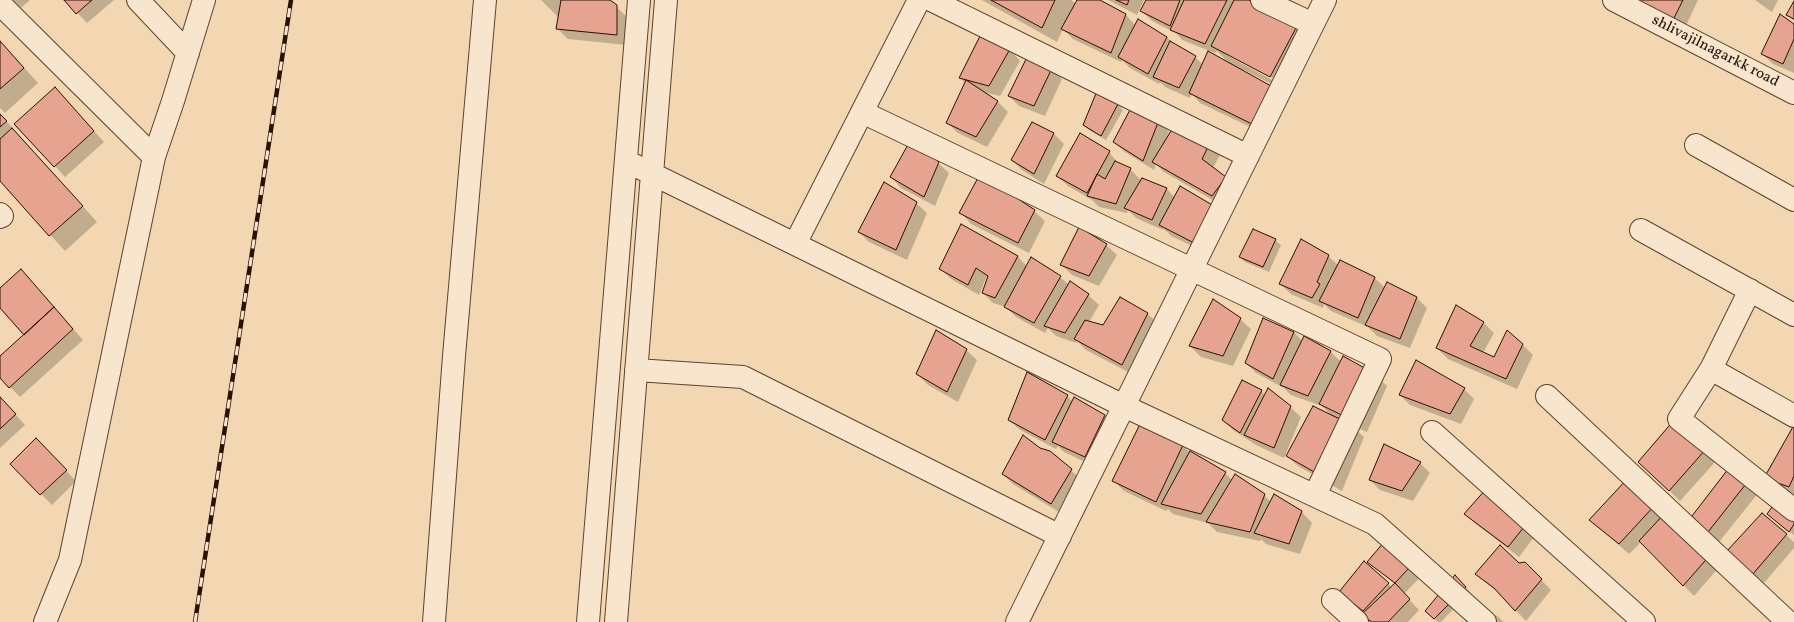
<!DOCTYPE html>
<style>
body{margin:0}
canvas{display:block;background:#f2d7b2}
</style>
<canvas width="1794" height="622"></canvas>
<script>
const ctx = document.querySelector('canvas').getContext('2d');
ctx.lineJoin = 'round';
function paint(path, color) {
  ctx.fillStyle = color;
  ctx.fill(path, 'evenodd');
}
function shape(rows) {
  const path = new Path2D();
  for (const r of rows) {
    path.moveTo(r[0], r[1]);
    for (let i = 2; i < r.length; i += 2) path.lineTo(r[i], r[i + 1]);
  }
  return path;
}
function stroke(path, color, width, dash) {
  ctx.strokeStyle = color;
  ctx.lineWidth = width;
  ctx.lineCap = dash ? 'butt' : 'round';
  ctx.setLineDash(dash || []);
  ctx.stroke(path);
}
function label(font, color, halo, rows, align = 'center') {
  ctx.font = font + ' Vollkorn,serif';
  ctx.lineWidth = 4;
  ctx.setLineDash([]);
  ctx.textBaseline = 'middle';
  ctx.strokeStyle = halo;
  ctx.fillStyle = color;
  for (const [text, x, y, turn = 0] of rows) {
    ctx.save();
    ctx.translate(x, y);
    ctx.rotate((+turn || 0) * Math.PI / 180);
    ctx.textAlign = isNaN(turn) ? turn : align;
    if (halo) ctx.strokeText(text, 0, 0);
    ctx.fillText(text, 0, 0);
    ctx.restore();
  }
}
paint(shape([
 [13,0,30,0,21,8],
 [65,0,114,0,87,23],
 [541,0,609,0,627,17,627,45,568,39,557,28,559,18],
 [982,0,1071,0,1076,4,1078,0,1098,0,1126,15,1136,26,1167,37,1172,43,1195,57,1203,65,1229,63,1217,51,1215,53,1182,40,1176,33,1152,21,1142,11,1147,0,1246,0,1297,26,1311,41,1285,91,1244,70,1243,72,1265,134,1200,103,1192,94,1190,98,1165,87,1160,82,1159,84,1130,68,1122,60,1121,62,1073,39,1063,29,1057,42],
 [1228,54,1275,79,1274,81,1228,56],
 [1108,0,1144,0,1137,15],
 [1632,0,1698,0,1684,30],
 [1755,0,1778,0,1772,12],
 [1794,3,1794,21,1787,15],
 [1794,26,1794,73,1773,64,1762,54],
 [0,41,38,83,5,113,0,108],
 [1010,50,1020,61,1000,96,983,92,997,101,1008,112,987,147,958,133,948,123,966,84,960,78],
 [1051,69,1062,79,1045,116,1019,106,1009,96],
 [1097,93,1118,105,1123,110,1106,140,1089,130,1084,125],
 [65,99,104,142,65,177,55,166],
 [0,114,97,222,65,251,0,180],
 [1158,121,1169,132,1166,138,1210,144,1220,155,1213,168,1225,178,1223,206,1164,172,1156,164,1154,170,1125,152,1114,142],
 [1054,134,1064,144,1044,184,1022,170,1012,160],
 [1109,152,1119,164,1130,169,1142,181,1143,179,1167,189,1175,198,1207,253,1171,236,1163,228,1163,230,1136,218,1128,210,1127,213,1099,207,1092,200,1068,186,1057,176],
 [938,163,949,173,935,206,901,188,891,177],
 [916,203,927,213,907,260,869,242,859,232],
 [1034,211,1045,221,1029,253,971,224,961,213],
 [961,225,1018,257,1027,266,1060,277,1069,285,1088,295,1099,305,1089,322,1103,326,1120,298,1148,314,1158,324,1132,374,1086,350,1077,341,1076,343,1056,336,1048,328,1045,333,1016,317,1006,307,993,303,983,293,988,279,986,278,979,295,951,279,940,268],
 [1275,240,1281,245,1269,272,1245,262,1240,257],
 [1106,245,1117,255,1099,286,1072,275,1061,264],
 [1328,256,1338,265,1375,278,1385,288,1416,297,1427,308,1410,348,1377,336,1368,327,1331,311,1324,304,1323,308,1291,294,1280,284],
 [21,270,83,340,20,397,0,377,0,358,25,335,0,307,0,289],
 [1240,319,1251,329,1233,366,1201,357,1190,346],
 [1483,322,1494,333,1483,353,1494,358,1522,344,1533,355,1517,389,1448,359,1437,348],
 [1294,332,1302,341,1304,337,1331,352,1341,362,1376,376,1387,386,1367,432,1351,425,1364,437,1342,491,1298,466,1287,456,1332,416,1320,404,1319,405,1291,395,1284,388,1256,373,1246,363],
 [966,350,977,360,958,402,928,385,917,374],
 [1464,389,1474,399,1461,424,1410,405,1400,395],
 [1261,391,1265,395,1290,407,1301,417,1284,458,1256,445,1233,430,1223,420],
 [1067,396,1073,402,1104,416,1115,426,1096,467,1064,452,1058,446,1056,449,1020,430,1009,420],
 [0,397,25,425,0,448],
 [1675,420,1716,461,1680,501,1650,472],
 [1794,427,1794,495,1776,488],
 [36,439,76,481,52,505,11,464],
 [1183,445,1190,453,1225,473,1232,480,1264,495,1271,502,1302,512,1312,523,1300,554,1266,544,1261,539,1260,541,1217,532,1208,523,1173,514,1168,509,1166,511,1124,491,1114,481],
 [1039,449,1050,452,1082,480,1062,514,1013,484,1003,474],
 [1420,463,1430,473,1413,501,1380,490,1370,480],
 [1732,465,1759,492,1719,542,1693,516],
 [1629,478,1721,565,1694,596,1641,542,1629,554,1590,520],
 [1466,514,1541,528,1519,557,1476,524],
 [1794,517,1794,535,1773,519],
 [1786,535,1794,542,1794,548,1764,583,1738,562],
 [1368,562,1432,565,1404,594,1419,610,1408,622,1370,622,1363,615,1364,613,1340,592,1364,563,1392,587,1395,584],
 [1525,563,1551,590,1526,621,1503,597,1476,574],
 [1455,576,1470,592,1441,622,1438,622,1431,616],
 [1480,604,1491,615,1496,615,1504,622,1465,622]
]), '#0003');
const building = shape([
 [64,0,92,0,76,14,64,0],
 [561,0,610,0,617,5,617,35,556,29,561,0],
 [991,0,1055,0,1042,28,991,0],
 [1077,0,1100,0,1126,14,1111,53,1061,29,1077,0],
 [1116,0,1129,0,1127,5,1116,0],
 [1146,0,1180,0,1170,26,1140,11,1146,0],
 [1184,0,1227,0,1205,44,1170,30,1184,0],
 [1234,0,1249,0,1297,26,1270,77,1211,46,1234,0],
 [1637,0,1683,0,1673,20,1637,0],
 [1794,1,1794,19,1786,15,1794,1],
 [1780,14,1794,24,1794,39,1783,64,1761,54,1780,14],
 [1138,19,1167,37,1148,74,1118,57,1138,19],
 [982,32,1010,49,989,86,959,78,982,32],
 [0,41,24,68,0,89,0,41],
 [1170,41,1196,56,1179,88,1153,77,1170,41],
 [1208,51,1271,86,1254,125,1189,93,1208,51],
 [1029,53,1052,68,1034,106,1008,96,1029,53],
 [966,80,998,101,976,137,946,123,966,80],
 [55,87,94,131,54,167,14,124,55,87],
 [1097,91,1118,104,1101,136,1083,125,1097,91],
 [1132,106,1159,120,1143,161,1113,142,1132,106],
 [0,114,7,121,0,127,0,114],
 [1032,122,1054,133,1034,174,1011,160,1032,122],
 [1174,126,1210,143,1202,159,1226,177,1212,196,1152,162,1174,126],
 [12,128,83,206,49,236,0,181,0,139,12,128],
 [1080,133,1110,151,1087,193,1056,176,1080,133],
 [910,141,939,162,924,197,890,177,910,141],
 [1115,161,1131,168,1116,204,1087,196,1097,174,1105,179,1115,161],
 [980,174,1035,210,1018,243,959,213,980,174],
 [1142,178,1167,188,1152,220,1124,208,1142,178],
 [884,182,917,202,896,250,858,232,884,182],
 [1180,186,1214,206,1196,244,1159,225,1180,186],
 [961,224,1018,256,995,298,982,293,988,276,976,268,968,285,939,269,961,224],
 [1079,227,1107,244,1089,276,1060,265,1079,227],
 [1253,229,1276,239,1263,267,1239,257,1253,229],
 [1301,239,1329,255,1317,282,1320,284,1312,298,1279,284,1301,239],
 [1031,257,1061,276,1034,323,1004,307,1031,257],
 [1340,260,1375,277,1358,318,1319,301,1340,260],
 [21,269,54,307,24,335,0,308,0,288,21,269],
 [1070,281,1089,294,1065,333,1044,326,1070,281],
 [1387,282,1417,297,1400,339,1365,325,1387,282],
 [1120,297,1148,313,1122,365,1074,339,1085,320,1103,325,1120,297],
 [1213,299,1241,318,1223,356,1189,346,1213,299],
 [1456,305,1484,322,1470,346,1494,357,1507,330,1523,344,1506,379,1436,348,1456,305],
 [54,307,73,329,9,388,0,378,0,356,54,307],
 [1263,318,1294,332,1273,379,1245,363,1263,318],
 [936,330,967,349,947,392,916,374,936,330],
 [1304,336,1331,351,1308,396,1280,385,1304,336],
 [1343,356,1377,375,1356,422,1319,404,1343,356],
 [1416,360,1465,388,1450,414,1399,395,1416,360],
 [1027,372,1068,395,1045,440,1008,420,1027,372],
 [1242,380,1262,390,1240,433,1222,420,1242,380],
 [1268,388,1291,406,1274,448,1244,435,1268,388],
 [0,397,16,414,0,429,0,397],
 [1074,397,1105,415,1085,457,1052,442,1074,397],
 [1313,406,1354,426,1332,482,1286,456,1313,406],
 [1675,419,1706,449,1669,491,1638,462,1675,419],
 [1141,422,1183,445,1156,502,1112,481,1141,422],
 [1794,425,1794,476,1789,487,1764,478,1794,425],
 [1023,435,1040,448,1050,451,1072,469,1051,504,1002,474,1023,435],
 [36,438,67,470,40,495,10,464,36,438],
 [1384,444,1421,462,1402,491,1369,480,1384,444],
 [1190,451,1226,472,1201,514,1161,504,1190,451],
 [1732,464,1749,480,1708,532,1692,516,1732,464],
 [1235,474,1265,494,1250,532,1206,522,1235,474],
 [1629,477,1656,504,1619,544,1589,520,1629,477],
 [1494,480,1532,517,1508,547,1464,514,1494,480],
 [1274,494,1302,511,1289,544,1254,533,1274,494],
 [1777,500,1794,515,1794,524,1789,532,1767,514,1777,500],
 [1762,513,1787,534,1753,574,1726,552,1762,513],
 [1664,514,1711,554,1683,586,1639,541,1664,514],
 [1396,528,1422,554,1395,583,1367,562,1396,528],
 [1500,545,1519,563,1525,562,1542,579,1515,611,1494,588,1475,574,1500,545],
 [1364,561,1389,583,1363,611,1339,592,1364,561],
 [1455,575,1466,587,1434,619,1425,611,1455,575],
 [1395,583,1410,599,1388,622,1372,622,1361,615,1395,583]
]);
paint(building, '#e5a390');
stroke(building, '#2c1001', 1);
const minor = shape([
 [138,0,188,53],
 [931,0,1248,156],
 [1262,0,1313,24],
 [1614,0,1794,93],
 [0,4,154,157],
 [862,112,1380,359,1315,495],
 [1696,145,1794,200],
 [626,161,1124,406,1375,524,1485,622],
 [0,214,2,216,0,217],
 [1641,230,1794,315],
 [795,244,919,0],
 [1750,290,1711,369,1679,419,1794,510],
 [1711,369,1794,416],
 [636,370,743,377,1060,536],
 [1547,396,1788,622],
 [1432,432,1644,622],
 [1333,600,1357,622],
 [45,622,70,560,154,157,173,101,204,0],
 [434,622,454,356,485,0],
 [588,622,639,0],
 [616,622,666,0],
 [1017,622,1325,0]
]);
stroke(minor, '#5e422d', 24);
stroke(minor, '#f7e5cd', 22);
const rail = shape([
 [195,622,291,0]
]);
stroke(rail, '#2c1001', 4.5);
stroke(rail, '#f7e5cd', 3, [9]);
label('15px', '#2c1001', '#f7e5cd', [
 ["shlivajilnagarkk road",1715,52,27]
]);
</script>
